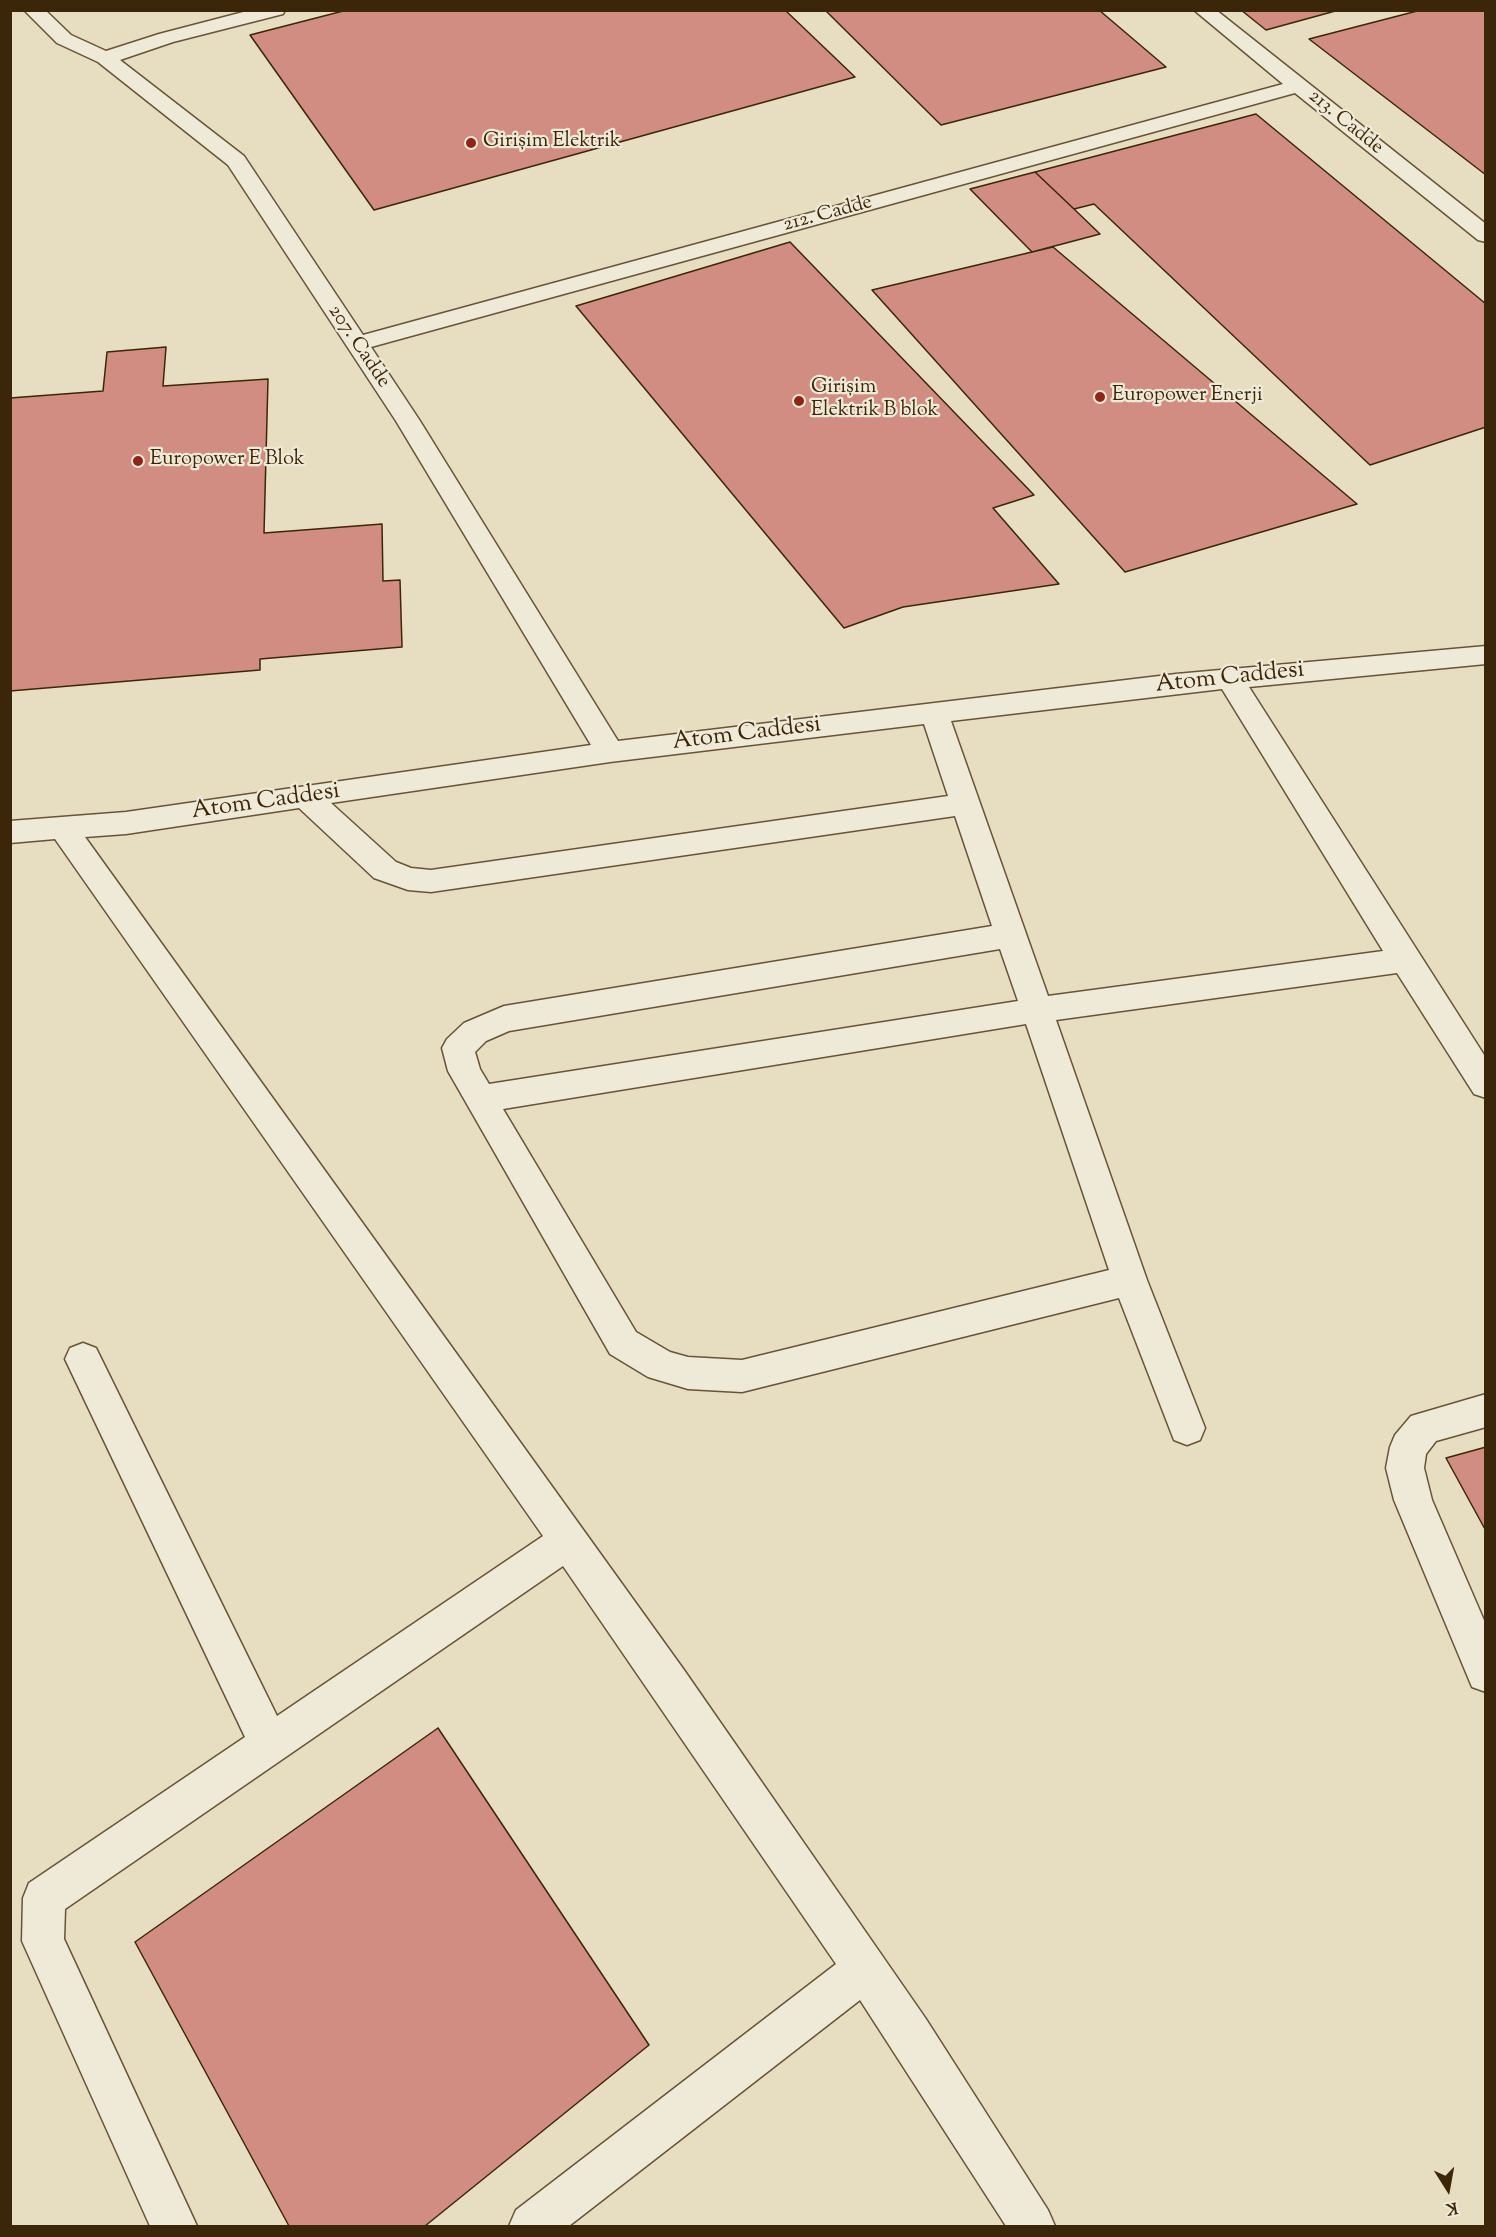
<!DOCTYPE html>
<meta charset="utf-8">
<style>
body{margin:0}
#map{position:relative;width:1496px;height:2237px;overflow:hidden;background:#e7dec1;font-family:"Sorts Mill Goudy",serif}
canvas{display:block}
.frame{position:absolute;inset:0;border:12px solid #3c2609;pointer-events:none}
.north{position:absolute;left:1418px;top:2159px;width:60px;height:60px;-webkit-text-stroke:4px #efead7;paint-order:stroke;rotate:169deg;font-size:16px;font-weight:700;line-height:24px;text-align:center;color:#3c2609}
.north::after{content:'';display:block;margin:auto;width:21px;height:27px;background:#3c2609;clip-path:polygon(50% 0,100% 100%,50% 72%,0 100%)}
</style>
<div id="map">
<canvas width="1496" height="2237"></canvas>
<div class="frame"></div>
<div class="north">K</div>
</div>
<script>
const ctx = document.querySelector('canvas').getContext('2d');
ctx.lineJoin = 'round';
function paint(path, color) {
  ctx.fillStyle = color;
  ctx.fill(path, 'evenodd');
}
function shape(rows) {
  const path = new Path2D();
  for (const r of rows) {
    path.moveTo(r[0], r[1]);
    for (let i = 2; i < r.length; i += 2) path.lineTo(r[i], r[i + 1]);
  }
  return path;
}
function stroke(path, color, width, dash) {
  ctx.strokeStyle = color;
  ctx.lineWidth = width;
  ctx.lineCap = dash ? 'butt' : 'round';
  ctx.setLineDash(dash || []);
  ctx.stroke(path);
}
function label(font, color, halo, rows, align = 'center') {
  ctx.font = font + ' "Sorts Mill Goudy",serif';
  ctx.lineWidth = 4.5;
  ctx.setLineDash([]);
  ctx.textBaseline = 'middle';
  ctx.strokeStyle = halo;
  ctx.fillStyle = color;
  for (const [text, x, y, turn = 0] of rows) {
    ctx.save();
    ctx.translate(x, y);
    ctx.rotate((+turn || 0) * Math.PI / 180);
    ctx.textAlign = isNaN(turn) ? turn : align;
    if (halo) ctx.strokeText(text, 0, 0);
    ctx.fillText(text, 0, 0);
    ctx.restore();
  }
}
const building = shape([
 [347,10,785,10,855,77,374,210,250,35,347,10],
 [825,10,1099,10,1166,67,941,125,825,10],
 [1241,10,1339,10,1266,30,1241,10],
 [1421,10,1483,10,1486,13,1486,175,1309,39,1421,10],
 [1256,114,1486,304,1486,427,1370,465,1094,204,1074,209,1035,172,1256,114],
 [1035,172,1074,209,1100,234,1032,252,970,189,1035,172],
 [790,242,1034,495,993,508,1059,584,903,607,844,628,576,306,790,242],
 [1053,247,1357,504,1125,572,872,290,1053,247],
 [166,347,163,386,268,379,264,533,382,524,383,581,400,580,402,647,260,659,260,670,10,691,10,398,103,391,107,352,166,347],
 [1486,1447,1486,1531,1446,1458,1486,1447],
 [438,1728,649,2045,425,2226,289,2226,135,1942,438,1728]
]);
paint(building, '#d18d81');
stroke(building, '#3c2609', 1.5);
const minor = shape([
 [24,10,45,10,71,35,106,51,159,34,251,10,285,10,283,14,173,42,120,60,244,156,363,335,1283,84,1194,10,1216,10,1486,224,1486,242,1478,240,1295,93,371,347,420,421,618,741,1176,674,1486,646,1486,664,1249,687,1486,1058,1486,1098,1474,1094,1397,973,1056,1020,1147,1280,1205,1428,1200,1440,1187,1445,1174,1440,1119,1298,742,1392,688,1389,648,1377,610,1354,448,1071,442,1048,447,1039,464,1023,504,1006,992,926,955,816,431,892,408,890,374,878,299,808,126,834,85,837,684,1670,926,2019,1048,2210,1055,2226,1006,2226,860,2000,569,2226,509,2226,516,2210,836,1964,563,1566,65,1909,64,1939,197,2226,150,2226,22,1941,23,1898,29,1883,245,1737,65,1359,70,1348,83,1343,96,1348,277,1716,543,1536,55,839,10,843,10,821,126,812,591,745,396,421,228,165,98,62,57,43,24,10],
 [1222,689,1383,951,1048,996,951,721,1222,689],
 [924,724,948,796,431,870,411,868,396,862,331,803,610,762,924,724],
 [1000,949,1018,1001,489,1084,480,1069,475,1052,486,1041,509,1031,1000,949],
 [1026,1024,1109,1270,742,1360,688,1357,670,1352,636,1332,503,1109,1026,1024],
 [1486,1394,1486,1427,1436,1441,1426,1454,1424,1468,1432,1500,1486,1625,1486,1692,1472,1687,1394,1500,1386,1468,1390,1447,1395,1435,1411,1416,1486,1394]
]);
stroke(minor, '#675437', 3);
paint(minor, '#efead7');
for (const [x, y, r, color] of [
 [471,143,6,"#8f2418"],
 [1100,397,6,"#8f2418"],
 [799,401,6,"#8f2418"],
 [138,461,6,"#8f2418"]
]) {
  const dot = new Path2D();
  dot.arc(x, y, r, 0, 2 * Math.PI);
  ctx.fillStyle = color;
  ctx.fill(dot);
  stroke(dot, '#efead7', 2);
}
label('20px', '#3c2609', '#efead7', [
 ["213. Cadde",1345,123,39],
 ["212. Cadde",828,215,-15],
 ["207. Cadde",358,347,56]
]);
label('20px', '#3c2609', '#efead7', [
 ["Girişim Elektrik",483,143],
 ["Girişim",811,389],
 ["Elektrik B blok",811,412],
 ["Europower Enerji",1112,397],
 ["Europower E Blok",150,461]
], 'left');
label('24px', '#3c2609', '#efead7', [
 ["Atom Caddesi",1230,679,-6],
 ["Atom Caddesi",747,735,-7],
 ["Atom Caddesi",266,803,-8]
]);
</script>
